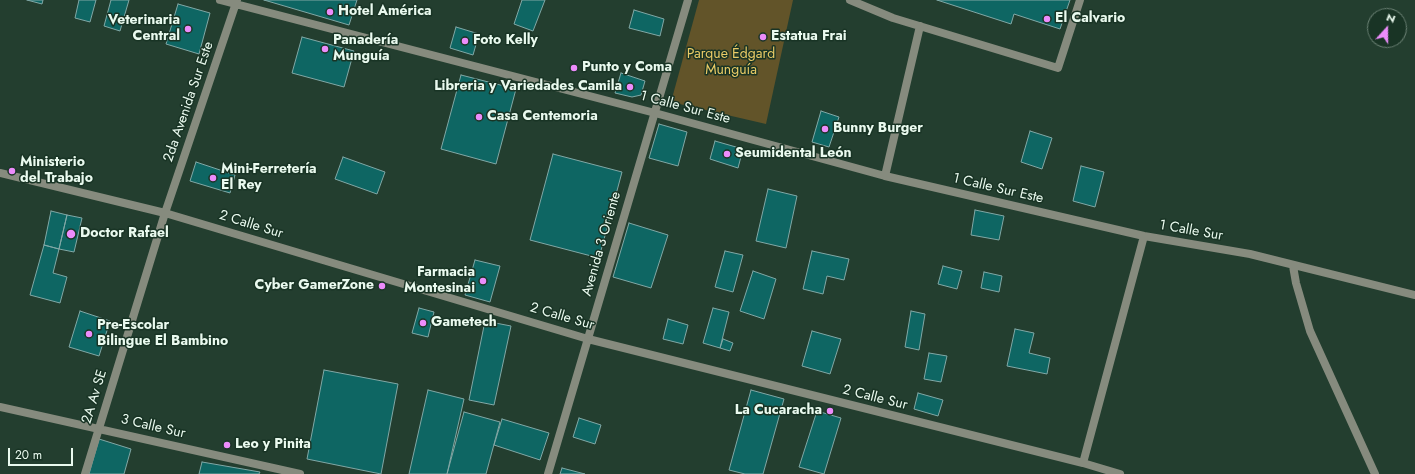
<!DOCTYPE html>
<meta charset="utf-8">
<style>
body{margin:0}
#map{position:relative;width:1415px;height:474px;overflow:hidden;background:#233e2f;font-family:Jost,sans-serif}
canvas{display:block}
.north{position:absolute;left:1367px;top:8px;width:40px;height:40px;box-sizing:border-box;background:#193425;border:1px solid #6d8376;border-radius:50%;rotate:21deg;font-size:11px;font-weight:700;line-height:16px;text-align:center;color:#eafaef}
.north::after{content:'';display:block;margin:auto;width:14px;height:18px;background:#ec8cfb;clip-path:polygon(50% 0,100% 100%,50% 72%,0 100%)}
.scale{position:absolute;left:8px;top:448px;width:65px;height:18px;box-sizing:border-box;border:2px solid #eafaef;border-top:0;padding-left:5px;font-size:12px;line-height:14px;white-space:nowrap;color:#eafaef;-webkit-text-stroke:3px #193425;paint-order:stroke}
</style>
<div id="map">
<canvas width="1415" height="474"></canvas>
<div class="north">N</div>
<div class="scale">20 m</div>
</div>
<script>
const ctx = document.querySelector('canvas').getContext('2d');
ctx.lineJoin = 'round';
function paint(path, color) {
  ctx.fillStyle = color;
  ctx.fill(path, 'evenodd');
}
function shape(rows) {
  const path = new Path2D();
  for (const r of rows) {
    path.moveTo(r[0], r[1]);
    for (let i = 2; i < r.length; i += 2) path.lineTo(r[i], r[i + 1]);
  }
  return path;
}
function stroke(path, color, width, dash) {
  ctx.strokeStyle = color;
  ctx.lineWidth = width;
  ctx.lineCap = dash ? 'butt' : 'round';
  ctx.setLineDash(dash || []);
  ctx.stroke(path);
}
function label(font, color, halo, rows, align = 'center') {
  ctx.font = font + ' Jost,sans-serif';
  ctx.lineWidth = 3;
  ctx.setLineDash([]);
  ctx.textBaseline = 'middle';
  ctx.strokeStyle = halo;
  ctx.fillStyle = color;
  for (const [text, x, y, turn = 0] of rows) {
    ctx.save();
    ctx.translate(x, y);
    ctx.rotate((+turn || 0) * Math.PI / 180);
    ctx.textAlign = isNaN(turn) ? turn : align;
    if (halo) ctx.strokeText(text, 0, 0);
    ctx.fillText(text, 0, 0);
    ctx.restore();
  }
}
paint(shape([
 [699,0,793,0,766,124,671,102]
]), '#625429');
const building = shape([
 [27,0,43,0,42,4,27,0],
 [79,0,96,0,90,22,75,18,79,0],
 [111,0,129,0,120,31,104,26,111,0],
 [264,0,357,0,349,25,264,0],
 [522,0,545,0,533,31,514,24,522,0],
 [937,0,1070,0,1060,29,1014,14,1011,24,937,0],
 [178,4,210,13,199,54,166,44,178,4],
 [634,10,664,19,660,36,629,28,634,10],
 [456,27,479,34,473,55,450,48,456,27],
 [302,37,354,51,344,87,292,73,302,37],
 [621,73,645,81,641,95,632,97,615,93,621,73],
 [461,75,516,89,496,164,441,149,461,75],
 [821,111,839,117,829,147,812,142,821,111],
 [659,124,687,132,678,166,649,158,659,124],
 [1030,131,1052,138,1042,169,1021,162,1030,131],
 [715,141,743,149,738,168,710,159,715,141],
 [553,154,622,172,599,258,530,240,553,154],
 [343,157,385,172,377,194,335,179,343,157],
 [196,162,235,175,230,193,190,181,196,162],
 [1081,166,1104,172,1095,207,1073,201,1081,166],
 [768,189,797,196,786,248,756,241,768,189],
 [975,210,1004,216,999,240,971,235,975,210],
 [51,211,67,215,59,249,44,245,51,211],
 [67,215,82,218,74,252,59,249,67,215],
 [629,223,668,235,651,288,613,277,629,223],
 [44,245,59,249,53,273,67,277,60,303,30,295,44,245],
 [725,251,743,255,733,292,715,287,725,251],
 [812,251,849,259,844,280,827,276,823,294,803,289,812,251],
 [475,260,500,266,490,302,465,295,475,260],
 [943,266,962,271,957,289,938,284,943,266],
 [753,271,776,279,764,319,740,311,753,271],
 [984,272,1002,276,999,292,981,288,984,272],
 [419,308,434,312,428,337,412,333,419,308],
 [713,308,729,312,720,348,703,343,713,308],
 [80,311,110,321,99,356,69,347,80,311],
 [911,311,925,314,919,350,905,347,911,311],
 [668,319,688,325,683,344,663,339,668,319],
 [485,321,511,326,494,405,469,400,485,321],
 [1015,329,1034,333,1029,353,1050,358,1047,374,1007,366,1015,329],
 [812,331,841,339,830,374,802,366,812,331],
 [723,339,733,343,730,351,720,348,723,339],
 [929,353,947,356,941,382,924,379,929,353],
 [324,370,398,384,381,474,307,459,324,370],
 [428,390,464,399,447,474,409,474,428,390],
 [751,390,784,399,763,474,745,474,729,470,751,390],
 [918,393,943,400,938,416,914,409,918,393],
 [817,411,841,418,824,474,799,467,817,411],
 [464,412,500,422,486,474,447,474,464,412],
 [579,418,601,425,595,444,573,437,579,418],
 [502,419,549,433,540,460,494,445,502,419],
 [99,439,131,449,124,474,89,474,99,439],
 [202,462,260,472,259,474,199,474,202,462],
 [562,468,585,474,560,474,562,468]
]);
paint(building, '#0e6663');
stroke(building, '#81a8a6', 1);
stroke(shape([
 [220,0,655,113,885,176,1144,236,1250,254,1415,295],
 [850,0,893,18,1058,68,1080,0],
 [0,173,165,213,588,339,1083,463,1120,474],
 [885,176,920,26],
 [1293,266,1296,283,1310,331,1375,474],
 [0,407,300,474],
 [1083,463,1144,236],
 [85,474,165,213,237,0],
 [548,474,688,0]
]), '#868b7e', 8);
for (const [x, y, r, color] of [
 [330,12,4,"#ec8cfb"],
 [1047,19,4,"#ec8cfb"],
 [188,29,4,"#ec8cfb"],
 [763,37,4,"#ec8cfb"],
 [465,41,4,"#ec8cfb"],
 [325,49,4,"#ec8cfb"],
 [574,68,4,"#ec8cfb"],
 [630,87,4,"#ec8cfb"],
 [479,117,4,"#ec8cfb"],
 [825,129,4,"#ec8cfb"],
 [727,154,4,"#ec8cfb"],
 [12,171,4,"#ec8cfb"],
 [213,178,4,"#ec8cfb"],
 [71,234,5,"#ec8cfb"],
 [483,281,4,"#ec8cfb"],
 [382,286,4,"#ec8cfb"],
 [423,323,4,"#ec8cfb"],
 [89,334,4,"#ec8cfb"],
 [830,411,4,"#ec8cfb"],
 [227,445,4,"#ec8cfb"]
]) {
  const dot = new Path2D();
  dot.arc(x, y, r, 0, 2 * Math.PI);
  ctx.fillStyle = color;
  ctx.fill(dot);
  stroke(dot, '#193425', 1.5);
}
label('bold 14px', '#eafaef', '#193425', [
 ["Hotel América",338,12],
 ["El Calvario",1055,19],
 ["Veterinaria",180,21,"right"],
 ["Central",180,37,"right"],
 ["Estatua Frai",771,37],
 ["Panadería",333,41],
 ["Munguía",333,57],
 ["Foto Kelly",473,41],
 ["Punto y Coma",582,68],
 ["Libreria y Variedades Camila",622,87,"right"],
 ["Casa Centemoria",487,117],
 ["Bunny Burger",833,129],
 ["Seumidental León",735,154],
 ["Ministerio",20,163],
 ["del Trabajo",20,179],
 ["Mini-Ferretería",221,170],
 ["El Rey",221,186],
 ["Doctor Rafael",80,234],
 ["Farmacia",475,273,"right"],
 ["Montesinai",475,289,"right"],
 ["Cyber GamerZone",374,286,"right"],
 ["Gametech",431,323],
 ["Pre-Escolar",97,326],
 ["Bilingue El Bambino",97,342],
 ["La Cucaracha",822,411,"right"],
 ["Leo y Pinita",235,445]
], 'left');
label('14px', '#eacb66', '#193425', [
 ["Parque Édgard",731,55],
 ["Munguía",731,71]
]);
label('14px', '#eafaef', '#193425', [
 ["2da Avenida Sur Este",189,102,-71],
 ["1 Calle Sur Este",685,108,15],
 ["1 Calle Sur Este",998,189,13],
 ["2 Calle Sur",251,225,17],
 ["1 Calle Sur",1191,231,10],
 ["Avenida 3 Oriente",602,244,-74],
 ["2 Calle Sur",562,317,16],
 ["2A Av SE",95,397,-73],
 ["2 Calle Sur",875,398,14],
 ["3 Calle Sur",153,427,13]
]);
</script>
